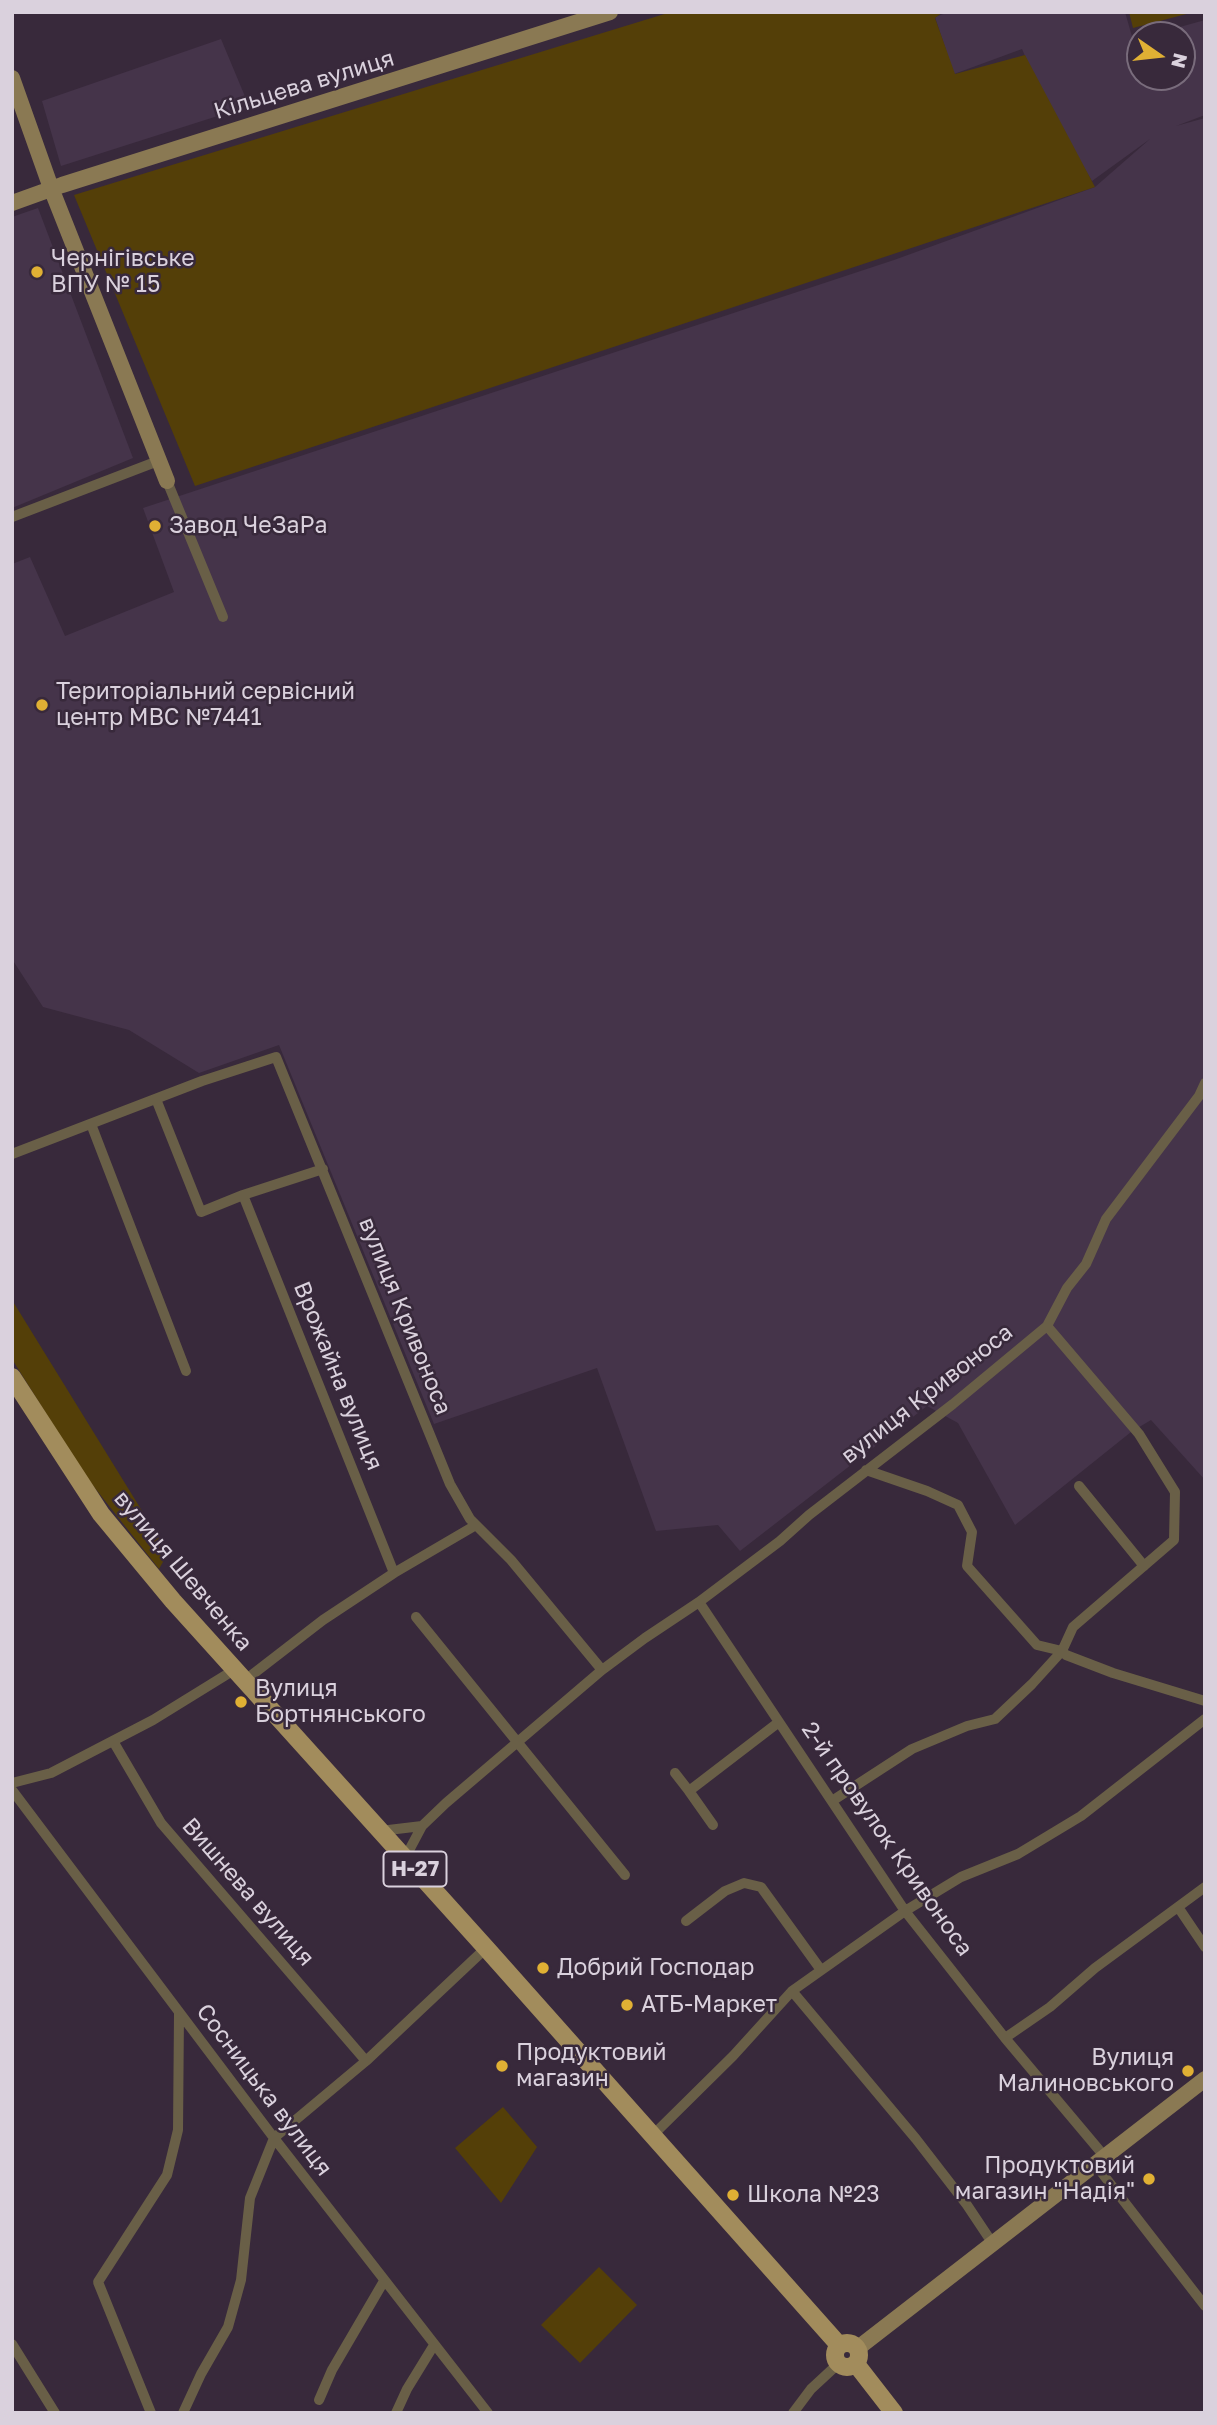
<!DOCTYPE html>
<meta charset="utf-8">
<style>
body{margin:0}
#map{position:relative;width:1217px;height:2425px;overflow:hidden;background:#38293b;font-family:"Golos Text",sans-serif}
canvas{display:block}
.frame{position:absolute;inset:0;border:14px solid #dad1dd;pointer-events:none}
.north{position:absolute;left:1126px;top:21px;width:70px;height:70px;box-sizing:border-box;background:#38293b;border:2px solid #796c7c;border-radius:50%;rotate:104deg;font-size:19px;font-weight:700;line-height:28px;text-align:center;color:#dad1dd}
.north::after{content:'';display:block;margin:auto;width:24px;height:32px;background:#e0b034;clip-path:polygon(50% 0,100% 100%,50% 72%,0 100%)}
</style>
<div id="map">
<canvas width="1217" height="2425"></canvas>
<div class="frame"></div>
<div class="north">N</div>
</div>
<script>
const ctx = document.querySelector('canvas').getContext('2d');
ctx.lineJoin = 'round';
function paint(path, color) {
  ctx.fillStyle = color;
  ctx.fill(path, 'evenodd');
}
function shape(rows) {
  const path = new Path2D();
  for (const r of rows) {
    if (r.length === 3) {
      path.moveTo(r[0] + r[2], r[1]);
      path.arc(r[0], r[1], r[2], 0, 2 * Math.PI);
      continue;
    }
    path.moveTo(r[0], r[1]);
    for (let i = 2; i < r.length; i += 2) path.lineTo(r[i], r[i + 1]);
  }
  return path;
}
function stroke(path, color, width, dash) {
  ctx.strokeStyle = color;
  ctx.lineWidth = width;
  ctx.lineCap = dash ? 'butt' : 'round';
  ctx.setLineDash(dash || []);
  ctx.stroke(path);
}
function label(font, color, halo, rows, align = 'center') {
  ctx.font = font + ' "Golos Text",sans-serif';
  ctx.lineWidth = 5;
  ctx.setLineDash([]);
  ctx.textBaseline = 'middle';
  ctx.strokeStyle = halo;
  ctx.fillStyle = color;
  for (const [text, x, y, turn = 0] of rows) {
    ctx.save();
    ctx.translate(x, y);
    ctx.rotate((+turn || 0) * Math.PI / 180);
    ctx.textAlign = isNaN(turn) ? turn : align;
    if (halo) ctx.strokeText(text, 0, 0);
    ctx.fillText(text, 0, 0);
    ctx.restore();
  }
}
paint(shape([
 [949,12,1125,12,1133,40,1140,38,1140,77,1182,77,1182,35,1151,35,1205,20,1205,115,1176,126,1205,118,1205,1480,1151,1420,1131,1432,1015,1525,958,1423,927,1406,740,1551,718,1525,656,1531,597,1368,434,1424,279,1045,199,1073,129,1030,43,1007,12,959,12,564,30,557,65,636,174,592,143,508,894,260,1095,187,1150,139,1092,181,1050,113,1022,49,954,74,935,17],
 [221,39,249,106,61,166,42,101],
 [38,208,133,458,12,508,12,217]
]), '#45344a');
paint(shape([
 [671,12,943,12,935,18,955,74,1025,55,1095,187,195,486,74,195],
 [1129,12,1194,12,1133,28],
 [12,1300,168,1553,159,1569,83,1473,12,1359],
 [503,2107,537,2147,501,2203,455,2148],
 [599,2267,637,2305,580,2363,541,2325]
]), '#543f08');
stroke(shape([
 [167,481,223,617],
 [12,517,158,461],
 [156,1099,201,1212,243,1195,323,1169],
 [91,1124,186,1371],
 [12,1154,202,1081,276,1057,450,1484,470,1519,511,1560,602,1670],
 [243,1195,394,1573],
 [866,1470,927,1491,958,1505,972,1532,967,1566,1037,1645,1062,1651,1066,1655,1113,1673,1205,1701],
 [1079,1486,1144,1566],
 [699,1602,905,1911,1005,2038,1105,2157],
 [416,1617,625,1875],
 [244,1681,323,1620,394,1573,476,1525],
 [113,1741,161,1823,366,2061],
 [675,1773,689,1791],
 [12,1783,51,1773,153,1720,234,1670],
 [12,1790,274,2138,488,2413],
 [832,1801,912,1749,967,1726,995,1719,1032,1684,1062,1651,1073,1627,1174,1540,1175,1492,1139,1434,1047,1326],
 [713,1825,689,1791,779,1722],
 [380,1831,422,1826],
 [405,1858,422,1826,446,1803,602,1670,645,1638,699,1602,780,1541,809,1515,953,1404,1047,1326,1067,1288,1086,1264,1106,1219,1199,1096,1205,1083],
 [1178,1907,1205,1947],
 [686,1921,725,1891,744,1883,761,1887,821,1970],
 [792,1991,916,2139,967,2205,993,2244],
 [1005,2038,1050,2007,1095,1968,1205,1887],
 [652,2136,733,2056,792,1991,905,1911,961,1877,1018,1854,1081,1816,1205,1719],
 [1095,2164,1205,2306],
 [12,2344,55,2413],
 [319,2400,332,2370,384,2281],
 [151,2413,98,2282,167,2175,178,2130,179,2014],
 [183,2413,201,2374,228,2327,241,2280,250,2198,274,2138,366,2061,486,1948],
 [396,2413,407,2389,434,2345],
 [793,2413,811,2389,838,2364]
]), '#695f47', 10);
stroke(shape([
 [12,78,51,188,167,481],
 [12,203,62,185,610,12],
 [858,2348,1205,2079]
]), '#8a7953', 16);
stroke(shape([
 [12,1377,101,1514,173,1601,486,1948,839,2345],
 [847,2355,12],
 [856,2364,894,2413]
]), '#a28c5c', 18);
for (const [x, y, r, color] of [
 [37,272,7,"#e0b034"],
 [155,526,7,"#e0b034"],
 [42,705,7,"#e0b034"],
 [241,1702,7,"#e0b034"],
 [543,1968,7,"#e0b034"],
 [627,2005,7,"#e0b034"],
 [502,2066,7,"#e0b034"],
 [1188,2071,7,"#e0b034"],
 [1149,2179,7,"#e0b034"],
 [733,2195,7,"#e0b034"]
]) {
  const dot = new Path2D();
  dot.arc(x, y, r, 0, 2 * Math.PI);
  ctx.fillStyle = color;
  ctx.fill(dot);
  stroke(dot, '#38293b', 2.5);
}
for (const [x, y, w] of [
 [415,1869,63]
]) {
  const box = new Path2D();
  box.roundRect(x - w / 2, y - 17.5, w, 35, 5);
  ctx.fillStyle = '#38293b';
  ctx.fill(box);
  stroke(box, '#dad1dd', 2);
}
label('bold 21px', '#dad1dd', null, [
 ["Н-27",415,1869]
]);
label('23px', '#dad1dd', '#38293b', [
 ["Кільцева вулиця",304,85,-17],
 ["вулиця Кривоноса",405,1316,68],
 ["Врожайна вулиця",338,1376,68],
 ["вулиця Кривоноса",927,1394,-38],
 ["вулиця Шевченка",183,1571,50],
 ["2-й провулок Кривоноса",887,1839,55],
 ["Вишнева вулиця",248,1892,49],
 ["Сосницька вулиця",264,2090,53]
]);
label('23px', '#dad1dd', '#38293b', [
 ["Чернігівське",51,259],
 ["ВПУ № 15",51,285],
 ["Завод ЧеЗаРа",169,526],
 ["Територіальний сервісний",56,692],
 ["центр МВС №7441",56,718],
 ["Вулиця",255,1689],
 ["Бортнянського",255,1715],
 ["Добрий Господар",557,1968],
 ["АТБ-Маркет",641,2005],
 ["Продуктовий",516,2053],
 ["магазин",516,2079],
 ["Вулиця",1174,2058,"right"],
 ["Малиновського",1174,2084,"right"],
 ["Продуктовий",1135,2166,"right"],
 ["магазин \"Надія\"",1135,2192,"right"],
 ["Школа №23",747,2195]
], 'left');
</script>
